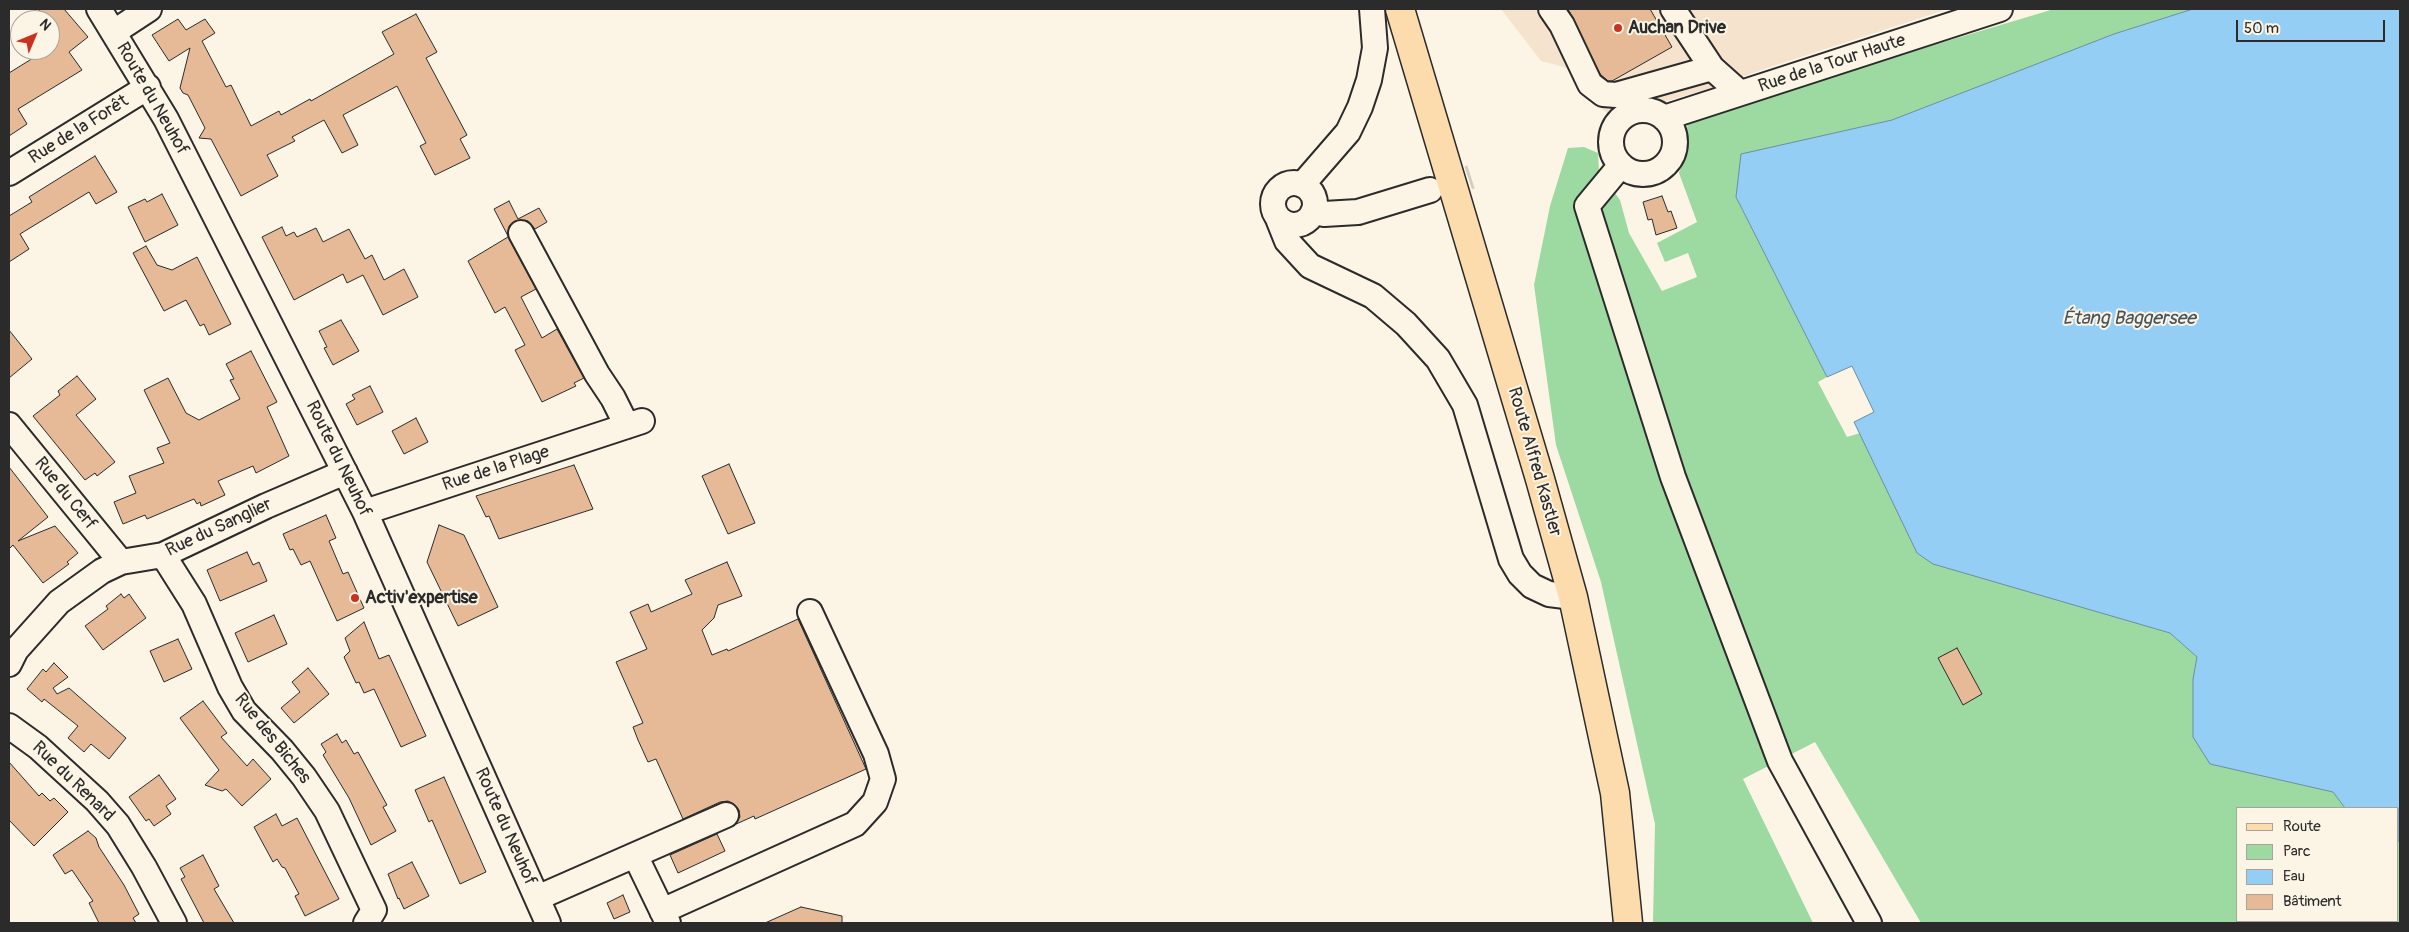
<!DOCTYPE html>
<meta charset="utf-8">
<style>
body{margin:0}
#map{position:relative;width:2409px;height:932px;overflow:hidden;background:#fcf5e5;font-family:Pangolin,sans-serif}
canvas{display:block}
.frame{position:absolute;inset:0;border:10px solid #2b2b2b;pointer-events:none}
.legend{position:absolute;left:2236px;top:807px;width:162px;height:115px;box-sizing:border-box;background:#fcf5e5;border:1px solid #a8a49b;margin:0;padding:6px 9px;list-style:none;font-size:15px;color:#2b2b2b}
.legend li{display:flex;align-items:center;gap:10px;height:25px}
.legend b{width:25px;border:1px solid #a8a49b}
.north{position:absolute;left:10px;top:10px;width:50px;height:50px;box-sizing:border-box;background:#fcf5e5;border:1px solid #a8a49b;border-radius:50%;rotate:45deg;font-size:14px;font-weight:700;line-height:20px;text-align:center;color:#2b2b2b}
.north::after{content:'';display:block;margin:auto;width:18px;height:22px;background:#c8321e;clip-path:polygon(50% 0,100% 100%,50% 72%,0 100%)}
.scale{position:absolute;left:2236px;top:20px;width:149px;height:22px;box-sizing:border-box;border:2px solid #2b2b2b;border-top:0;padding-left:6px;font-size:15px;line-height:18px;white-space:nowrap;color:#2b2b2b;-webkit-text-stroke:4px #fcf5e5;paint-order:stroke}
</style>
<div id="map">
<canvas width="2409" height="932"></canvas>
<div class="frame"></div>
<ul class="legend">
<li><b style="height:6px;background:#fcdcac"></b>Route</li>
<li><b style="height:14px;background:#9cdaa1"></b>Parc</li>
<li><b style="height:14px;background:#94cef4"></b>Eau</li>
<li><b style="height:14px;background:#e6ba96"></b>Bâtiment</li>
</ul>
<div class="north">N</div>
<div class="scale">50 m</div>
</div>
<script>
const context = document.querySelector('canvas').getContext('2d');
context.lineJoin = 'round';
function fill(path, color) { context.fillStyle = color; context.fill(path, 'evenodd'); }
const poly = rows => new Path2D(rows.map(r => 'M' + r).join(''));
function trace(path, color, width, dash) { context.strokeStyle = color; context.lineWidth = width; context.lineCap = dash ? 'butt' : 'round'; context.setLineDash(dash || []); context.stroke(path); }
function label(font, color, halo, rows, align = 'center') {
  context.font = font + ' Pangolin,sans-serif'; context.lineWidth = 4; context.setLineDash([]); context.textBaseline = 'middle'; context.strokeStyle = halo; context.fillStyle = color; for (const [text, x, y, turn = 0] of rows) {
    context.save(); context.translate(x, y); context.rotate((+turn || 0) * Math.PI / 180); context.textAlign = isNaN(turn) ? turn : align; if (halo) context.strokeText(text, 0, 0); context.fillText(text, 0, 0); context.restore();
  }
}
const built = poly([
 [1501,9,1948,9,1761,70,1719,86,1612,117,1582,93,1571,69,1541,61]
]);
const green = poly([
 [2054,9,2193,9,2114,34,1892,120,1742,154,1736,197,1827,377,1818,382,1847,437,1860,433,1917,553,1934,564,2170,633,2197,657,2193,679,2210,764,2333,792,2345,808,2238,808,2238,921,2398,921,2398,841,2400,842,2400,923,1921,923,1815,742,1743,779,1813,923,1653,923,1655,824,1601,582,1556,445,1534,285,1550,206,1568,148,1584,147,1598,153,1599,171,1620,200,1629,233,1662,291,1697,277,1688,253,1665,262,1657,243,1697,222,1679,173,1688,143,1687,123,1727,107]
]);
const water = poly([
 [2193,9,2400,9,2400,842,2398,841,2398,808,2345,808,2333,792,2210,764,2193,737,2193,679,2197,657,2170,633,1933,564,1917,553,1854,422,1874,412,1852,366,1827,377,1736,197,1741,154,1892,120,2114,34,2193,9]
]);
const building = poly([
 [38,9,64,9,88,37,69,52,82,70,18,109,27,124,9,136,9,73,46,50,50,50,50,47,56,43,50,36,50,20,47,20,38,9],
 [1568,9,1650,9,1672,47,1612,81,1608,81,1600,74,1568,9],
 [416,14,437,52,426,58,467,135,460,139,470,158,435,175,420,146,426,143,397,86,343,115,358,145,342,153,324,120,292,137,295,141,267,155,278,176,241,196,211,139,199,138,205,128,188,95,183,93,180,88,190,48,169,61,152,35,178,19,186,30,205,19,215,33,202,41,226,87,231,85,251,126,279,111,281,115,310,99,311,101,394,54,382,32,416,14],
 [95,156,117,192,96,204,89,192,20,234,29,249,9,262,9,216,32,202,29,197,95,156],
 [162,194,178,225,145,242,128,207,145,199,147,202,162,194],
 [1662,196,1668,212,1671,211,1677,228,1656,235,1652,219,1648,220,1643,202,1662,196],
 [509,201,518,219,539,208,547,222,535,229,528,221,515,221,509,226,508,236,494,209,509,201],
 [282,227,286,236,294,232,297,237,316,228,323,242,349,229,365,259,372,255,384,280,404,269,418,297,383,315,363,275,347,283,343,274,294,300,262,237,282,227],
 [508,237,536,289,521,297,542,338,557,329,584,378,574,383,576,386,542,402,515,350,525,345,514,324,505,307,495,313,468,261,508,237],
 [146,246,157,265,172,270,197,257,231,324,209,335,204,324,200,326,186,300,164,311,133,253,146,246],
 [341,320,359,351,333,365,324,348,327,347,319,331,341,320],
 [9,330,32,359,9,378,9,330],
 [251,351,277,402,267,407,289,456,256,473,253,466,218,481,225,495,201,506,200,502,197,504,194,499,147,519,145,515,123,524,114,502,136,493,129,476,164,463,157,448,170,443,144,390,168,378,186,413,199,420,240,399,230,380,234,379,226,364,251,351],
 [77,376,96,399,76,415,115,462,97,476,95,473,85,480,33,416,60,395,58,391,77,376],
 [370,386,383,412,357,425,346,404,355,399,352,395,370,386],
 [416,418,428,442,404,454,392,431,416,418],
 [729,464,755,523,728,534,702,476,729,464],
 [574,465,593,509,499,539,489,516,486,517,476,496,574,465],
 [9,467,48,517,18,541,55,526,78,553,67,562,69,564,43,583,13,545,9,549,9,467],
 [326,515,336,538,329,541,343,574,348,572,364,608,337,621,310,561,301,565,293,549,290,550,283,534,326,515],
 [439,525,464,535,498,607,458,626,427,562,439,525],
 [247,552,253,565,259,562,267,581,220,601,207,570,247,552],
 [727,562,742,596,718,605,714,618,702,630,712,655,727,649,728,651,798,619,866,769,755,819,754,816,734,825,740,817,739,810,734,804,728,801,720,802,683,819,656,759,648,762,638,740,633,727,643,723,616,662,647,649,630,612,648,604,651,612,692,594,685,580,727,562],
 [121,594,124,598,129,594,146,618,103,650,85,626,108,609,106,606,121,594],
 [274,615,287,644,248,662,235,633,274,615],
 [364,622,379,659,389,655,426,736,401,747,374,689,364,693,359,682,356,683,344,657,350,651,345,638,364,622],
 [178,639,192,669,164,682,150,651,178,639],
 [1957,648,1982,694,1963,705,1938,658,1957,648],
 [54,663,68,677,53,688,57,694,69,688,126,738,109,759,91,744,84,752,68,738,78,726,44,699,42,702,27,689,43,669,46,672,54,663],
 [308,668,329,694,294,723,281,708,300,692,292,682,308,668],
 [203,701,227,733,221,737,247,766,253,759,271,779,242,806,226,789,222,791,205,785,219,770,180,718,203,701],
 [337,734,342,743,346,740,354,754,358,752,387,805,383,807,396,831,371,845,349,798,323,755,326,752,321,744,337,734],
 [9,762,39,796,42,793,50,801,54,798,68,812,34,846,9,820,9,762],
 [159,775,176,799,166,806,171,814,154,826,149,819,146,821,129,797,159,775],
 [444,777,486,872,460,884,432,820,429,822,415,790,444,777],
 [276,814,282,826,297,818,339,899,305,916,295,896,299,894,285,868,282,867,277,859,273,862,254,827,276,814],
 [88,831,96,838,99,847,124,885,139,914,133,918,136,923,99,923,89,903,93,901,72,870,65,874,53,855,88,831],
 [717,834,725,851,678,873,670,855,717,834],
 [203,855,219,886,214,889,234,923,204,923,181,879,185,877,180,868,203,855],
 [412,862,429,896,404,909,399,898,398,899,388,874,412,862],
 [623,895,630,912,614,919,607,903,623,895],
 [801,907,842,916,842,923,765,923,801,907]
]);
const minorTunnel = poly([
 [1434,189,1471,177]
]);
const minor = poly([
 [99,9,166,119,365,512,548,923],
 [1551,9,1562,25,1590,84,1603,94,1616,95,1712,68],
 [1673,9,1712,68,1740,93],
 [114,32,149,9],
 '1611 142a32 32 0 1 1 64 0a32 32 0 1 1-64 0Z',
 [1664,118,2000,9],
 [1621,165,1587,206,1673,477,1780,761,1869,923],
 [9,173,148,87],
 '1273 204a21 21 0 1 1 42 0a21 21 0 1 1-42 0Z',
 [1302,185,1348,132,1360,107,1369,80,1375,48,1372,9],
 [1313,212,1324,214,1358,212,1430,190],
 [1277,216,1287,241,1310,266,1373,296,1406,324,1438,359,1465,405,1511,559,1520,574,1532,586,1549,594,1573,597],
 [521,233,597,374,613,398,627,426],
 [9,425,121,562],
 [365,512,642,421],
 [163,555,194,604,230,687,244,711,282,750,304,777,327,811,374,910,366,923],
 [9,664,16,650,59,602,102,571,121,562,163,555,266,506,345,472],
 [9,726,38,747,97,801,118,825,144,867,174,923],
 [635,855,668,923],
 [537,898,726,815],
 [662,911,855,824,875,802,883,779,876,754,810,612]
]);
const major = poly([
 [1400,9,1540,479,1573,597,1615,793,1628,923]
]);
const markers = [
 [1618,28,5,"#c8321e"],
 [355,598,5,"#c8321e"]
];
const poiNames = [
 ["Auchan Drive",1628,28],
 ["Activ'expertise",365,598]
];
const streetNames = [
 ["Rue de la Tour Haute",1832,64,-18],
 ["Route du Neuhof",152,99,60],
 ["Rue de la Forêt",79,130,-32],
 ["Route du Neuhof",338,459,64],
 ["Route Alfred Kastler",1534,462,74],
 ["Rue de la Plage",496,469,-18],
 ["Rue du Cerf",65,494,51],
 ["Rue du Sanglier",219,528,-25],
 ["Rue des Biches",272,739,51],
 ["Rue du Renard",73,782,44],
 ["Route du Neuhof",505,827,66]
];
const waterNames = [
 ["Étang Baggersee",2129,319]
];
fill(built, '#f5e3cd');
fill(green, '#9cdaa1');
fill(water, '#94cef4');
trace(water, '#6a8da4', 1);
fill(building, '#e6ba96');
trace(building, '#2b2b2b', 1);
trace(minorTunnel, '#d2cdc0', 24, [24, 12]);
trace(minor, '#2b2b2b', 28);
trace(major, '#2b2b2b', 31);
trace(minor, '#fcf5e5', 24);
trace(major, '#fcdcac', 28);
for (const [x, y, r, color] of markers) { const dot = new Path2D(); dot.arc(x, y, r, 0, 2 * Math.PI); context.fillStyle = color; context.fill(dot); trace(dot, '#fcf5e5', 2); }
label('bold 18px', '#2b2b2b', '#fcf5e5', poiNames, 'left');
label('18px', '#2b2b2b', '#fcf5e5', streetNames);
label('italic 19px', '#45545d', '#fcf5e5', waterNames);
</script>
